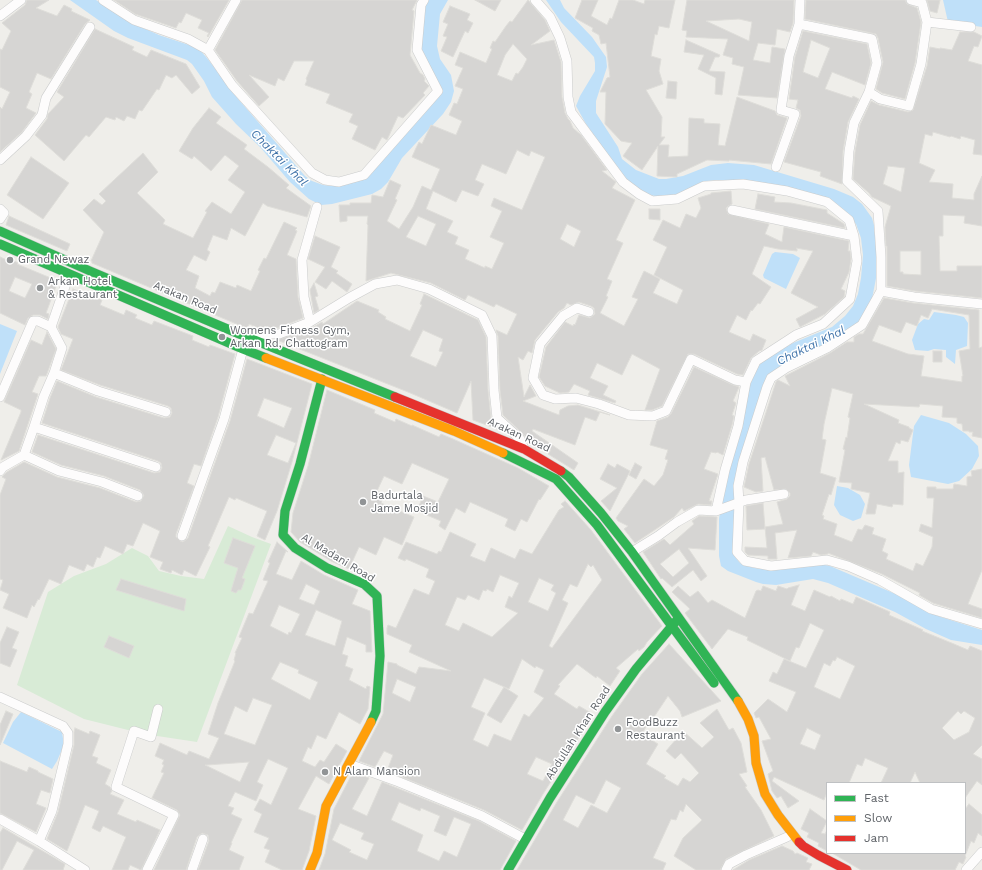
<!DOCTYPE html>
<style>
body{margin:0}
#map{position:relative;width:982px;height:870px;overflow:hidden;background:#efeeea;font-family:"Work Sans",sans-serif}
canvas{display:block}
.legend{position:absolute;left:826px;top:782px;width:140px;height:72px;box-sizing:border-box;background:#fff;border:1px solid #bfc1c3;margin:0;padding:5px 7px;list-style:none;font-size:12px;color:#5f6368}
.legend li{display:flex;align-items:center;gap:8px;height:20px}
.legend b{width:20px;border:1px solid #bfc1c3}
</style>
<div id="map">
<canvas width="982" height="870"></canvas>
<ul class="legend">
<li><b style="height:5px;background:#30b455"></b>Fast</li>
<li><b style="height:5px;background:#ff9f0a"></b>Slow</li>
<li><b style="height:5px;background:#e5322d"></b>Jam</li>
</ul>
</div>
<script>
const context = document.querySelector('canvas').getContext('2d');
context.lineJoin = 'round';
function fill(path, color) { context.fillStyle = color; context.fill(path, 'evenodd'); }
const poly = rows => new Path2D(rows.map(r => 'M' + r).join(''));
function trace(path, color, width, dash) { context.strokeStyle = color; context.lineWidth = width; context.lineCap = dash ? 'butt' : 'round'; context.setLineDash(dash || []); context.stroke(path); }
function label(font, color, halo, rows, align = 'center') {
  context.font = font + ' "Work Sans",sans-serif'; context.lineWidth = 3; context.setLineDash([]); context.textBaseline = 'middle'; context.strokeStyle = halo; context.fillStyle = color; for (const [text, x, y, turn = 0] of rows) {
    context.save(); context.translate(x, y); context.rotate((+turn || 0) * Math.PI / 180); context.textAlign = isNaN(turn) ? turn : align; if (halo) context.strokeText(text, 0, 0); context.fillText(text, 0, 0); context.restore();
  }
}
const green = poly([
 [228,526,252,537,271,544,197,742,144,734,84,719,17,685,48,592,74,576,106,564,132,548,148,556,159,571,181,576,204,579]
]);
const water = poly([
 [70,0,96,0,132,23,159,35,198,48,207,58,239,100,305,176,312,181,323,185,332,186,347,183,363,178,374,170,438,94,421,49,425,5,428,0,448,0,440,14,437,46,440,59,451,75,454,91,451,102,443,114,402,158,388,182,381,189,372,194,332,204,321,205,309,199,290,182,260,147,236,124,212,97,204,81,192,64,187,60,128,38,114,31],
 [546,0,560,0,564,8,592,37,606,57,607,67,596,101,596,113,618,147,622,159,636,170,659,179,666,179,683,176,711,165,728,163,754,165,834,189,853,197,862,204,872,218,874,225,878,268,872,299,865,314,855,327,774,374,740,468,735,557,740,563,754,568,772,570,820,564,830,566,898,595,941,617,982,630,982,645,951,640,926,629,895,612,828,583,813,579,776,585,763,584,756,582,728,571,721,566,719,556,719,519,722,496,751,380,758,364,769,356,793,343,832,327,845,316,853,306,858,294,861,278,863,255,861,238,856,224,838,207,773,185,734,180,715,180,707,181,678,194,663,198,647,194,632,185,623,177,586,124,576,106,580,96,595,71,595,63,594,57,561,22],
 [943,0,982,0,982,27,948,22],
 [775,252,793,254,800,258,786,289,764,278,763,275,772,254],
 [934,312,956,315,964,317,968,323,967,346,956,350,955,364,946,357,946,350,934,349,928,351,915,350,912,340,918,324,924,319,929,320],
 [0,324,17,331,0,374],
 [921,415,949,423,966,434,978,446,979,456,972,469,959,481,948,484,911,477,909,465,914,426],
 [837,486,848,488,860,495,865,504,861,518,853,521,840,515,834,505],
 [21,712,62,732,64,745,57,761,52,769,3,743,13,722]
]);
const building = poly([
 [27,0,49,0,36,8,57,16,64,5,72,9,71,11,90,20,85,24,51,79,37,73,29,92,32,94,26,108,36,113,22,132,0,152,0,107,2,109,10,92,0,87,0,49,2,50,11,31,2,23,25,5,27,0],
 [114,0,229,0,208,37,207,36,209,33,198,28,202,20,186,13,181,23,179,22,176,28,135,14,114,0],
 [242,0,417,0,412,10,414,11,410,55,420,73,423,75,425,79,424,81,429,86,423,93,425,95,403,118,398,116,387,140,382,137,375,150,352,139,358,126,349,122,353,114,326,103,330,94,305,85,307,80,306,79,314,61,294,61,284,81,278,78,275,86,249,75,269,97,259,106,237,81,215,50,242,0],
 [475,0,501,0,495,11,475,0],
 [528,0,545,20,550,31,531,45,554,40,561,62,562,97,565,113,568,119,570,121,573,128,581,135,607,170,602,171,616,182,612,188,635,200,616,240,623,243,607,279,612,281,606,296,608,297,600,313,624,326,638,299,632,297,644,271,660,279,653,293,677,304,683,290,654,275,667,247,653,240,663,220,680,228,686,214,696,218,701,208,698,198,711,194,711,193,731,191,732,204,728,206,726,208,728,214,769,224,765,234,782,242,784,227,849,241,848,251,850,251,851,259,849,272,841,289,845,291,844,297,825,314,800,327,796,319,818,307,791,293,813,251,796,248,797,249,797,251,778,249,764,246,752,274,771,287,760,304,758,303,752,311,751,310,746,320,737,315,729,332,750,341,753,334,766,340,762,350,759,351,751,358,743,375,737,374,694,354,688,354,662,406,652,410,645,410,660,369,632,354,622,375,597,363,590,378,608,386,603,395,616,401,615,403,588,395,590,391,574,384,569,392,560,393,545,386,539,377,546,347,565,322,573,326,574,324,575,325,579,315,590,318,595,314,594,308,591,306,579,302,571,305,567,303,564,308,558,312,535,340,532,353,528,351,523,360,518,357,524,397,530,385,536,396,523,401,559,415,560,410,568,406,578,405,610,415,600,412,596,421,585,417,575,445,533,429,532,431,578,463,574,470,548,454,551,450,527,439,524,435,503,415,500,390,498,336,496,330,507,335,517,314,496,304,494,307,468,295,465,300,431,283,391,273,366,281,368,225,367,224,368,216,347,216,347,221,340,222,339,205,350,205,350,203,371,203,372,195,383,197,390,180,401,185,395,199,397,200,387,221,399,229,413,207,422,186,431,190,440,169,412,157,416,148,419,142,422,144,431,125,456,135,462,121,449,115,454,103,457,104,463,89,455,86,463,68,455,65,460,52,486,63,492,49,490,48,493,41,495,42,506,26,510,21,512,22,528,0],
 [513,44,527,59,523,67,518,74,516,73,512,81,497,75,505,55,513,44],
 [517,150,529,156,531,151,545,157,522,210,494,198,491,206,502,211,490,237,504,243,492,269,485,266,485,268,465,259,469,250,455,244,458,237,447,232,453,221,426,209,433,191,456,202,462,190,478,196,484,184,475,180,482,164,506,174,517,150],
 [418,216,436,224,426,246,406,237,418,216],
 [567,224,581,231,574,247,560,239,567,224],
 [582,0,598,0,591,16,607,25,610,18,612,19,619,0,633,0,644,4,645,0,675,0,669,28,659,26,657,35,655,34,651,56,661,59,659,71,663,84,646,90,662,117,661,137,665,137,659,145,669,145,668,157,688,156,689,118,704,119,704,123,720,124,718,145,725,146,737,97,775,111,777,115,787,118,771,164,729,160,729,161,707,160,677,174,677,177,657,176,658,146,642,170,623,156,632,143,621,141,605,124,606,92,600,92,607,78,610,77,606,43,601,44,599,35,592,31,593,28,575,18,582,0],
 [687,0,794,0,793,23,790,32,777,29,775,45,758,43,753,60,770,63,772,47,785,49,777,98,738,95,744,67,732,64,733,58,723,55,728,39,686,37,687,31,682,30,687,0],
 [739,19,752,22,749,41,706,21,739,19],
 [806,0,905,0,907,4,917,8,921,22,915,63,905,99,882,93,876,89,883,62,878,38,876,34,805,19,806,0],
 [927,0,940,0,937,13,930,11,927,0],
 [450,6,470,14,467,20,473,23,468,33,465,31,453,57,441,51,447,37,443,36,448,24,443,22,450,6],
 [95,29,134,47,132,50,147,57,151,50,186,64,200,87,192,94,176,75,172,78,166,75,159,90,157,89,142,111,139,110,135,119,127,116,124,121,116,117,115,120,106,117,89,137,86,135,64,161,35,135,47,119,48,114,64,97,57,92,95,29],
 [803,31,867,44,871,63,865,85,832,72,825,89,852,98,853,96,859,99,848,122,843,151,842,184,820,176,821,172,784,162,801,116,800,110,796,108,798,100,789,99,795,57,803,31],
 [811,40,830,48,818,78,803,72,811,40],
 [960,32,974,32,982,36,978,47,974,46,968,61,982,65,982,155,973,154,975,140,961,136,960,139,951,136,950,137,933,132,932,136,925,134,919,163,935,170,929,182,953,184,952,198,974,200,974,194,982,176,982,226,964,223,965,216,943,215,943,236,939,236,940,271,957,271,957,266,982,266,982,298,915,291,887,286,887,246,886,246,885,227,891,206,872,197,869,193,853,179,855,152,860,125,871,101,879,105,908,112,913,110,927,66,930,47,940,49,940,48,952,50,960,32],
 [888,166,905,168,901,192,883,184,888,166],
 [900,251,921,251,921,275,903,274,903,272,900,272,900,251],
 [686,40,720,55,719,57,715,57,709,71,725,72,722,95,715,94,716,78,698,69,704,55,684,52,686,40],
 [668,81,677,82,676,99,666,98,668,81],
 [209,108,221,117,216,123,247,145,244,149,268,167,289,185,286,188,311,206,307,217,267,206,263,203,245,236,231,228,227,240,213,235,207,250,210,252,206,261,194,255,186,270,199,276,195,288,210,296,212,292,215,293,220,282,236,288,237,285,251,291,260,271,258,270,264,258,266,259,284,222,297,228,295,230,297,231,287,255,296,259,298,297,303,318,278,328,259,328,249,324,248,328,246,328,92,263,92,261,91,261,104,232,83,210,94,199,102,205,106,201,99,194,143,153,158,172,137,193,165,220,163,224,193,238,207,212,205,211,212,202,231,214,245,192,228,180,239,166,225,155,211,171,194,156,192,159,179,151,193,128,209,108],
 [31,157,69,183,43,219,7,195,31,157],
 [758,194,775,197,774,202,791,203,827,210,827,213,841,222,844,224,845,228,755,209,758,194],
 [649,209,660,209,660,220,649,219,649,209],
 [9,216,70,244,67,251,6,225,9,216],
 [315,236,340,247,331,267,338,271,336,273,352,284,347,292,332,281,326,289,315,282,325,267,308,259,315,236],
 [0,257,7,260,9,258,18,263,17,264,58,281,46,313,49,314,48,319,40,315,33,315,28,318,25,325,0,313,0,257],
 [15,277,32,284,25,298,9,291,15,277],
 [314,283,318,296,315,297,319,310,314,313,310,290,314,283],
 [73,289,102,300,100,305,124,315,126,310,137,315,135,318,152,325,154,321,193,336,192,340,209,347,210,345,235,354,218,417,201,466,194,464,187,483,194,486,176,534,176,537,180,541,183,542,188,538,230,421,247,359,312,384,292,462,277,511,265,540,257,536,267,511,236,498,235,500,229,497,208,546,210,547,196,576,184,570,182,575,172,570,171,573,160,569,163,562,150,557,160,531,143,523,133,546,127,544,123,554,105,546,100,558,97,557,93,567,87,564,84,571,69,565,61,584,49,579,39,600,38,599,34,607,32,605,27,618,3,608,9,594,0,590,3,580,0,579,0,495,6,479,2,477,7,472,24,462,57,477,100,488,136,502,141,501,144,495,140,490,104,476,61,465,32,452,38,435,154,473,160,472,162,468,161,463,158,461,42,423,50,398,57,381,96,397,164,418,170,417,172,413,171,408,168,406,100,385,61,370,73,339,61,334,58,327,73,289],
 [264,398,292,408,284,428,257,416,264,398],
 [276,435,296,443,288,463,267,455,276,435],
 [424,294,478,320,486,337,488,390,491,419,493,422,501,429,500,430,473,420,471,381,457,413,408,392,277,340,312,328,322,322,323,324,357,301,379,310,378,312,386,317,385,319,410,331,422,305,420,304,424,294],
 [423,330,443,339,439,351,443,352,436,367,410,356,423,330],
 [884,298,913,303,979,310,979,348,982,347,982,438,972,436,973,432,969,432,969,431,963,431,962,424,957,423,957,418,942,417,943,406,920,404,919,407,864,404,899,420,898,423,909,427,909,428,913,430,908,442,901,440,900,444,896,442,888,461,898,461,898,473,904,472,903,505,893,504,892,507,877,504,875,514,866,514,870,493,851,489,852,483,839,482,845,450,843,449,846,437,847,438,850,418,848,417,853,394,832,388,824,424,822,439,826,440,820,473,836,478,831,495,829,494,822,515,824,516,823,519,837,524,834,535,852,542,858,529,862,530,865,525,874,528,872,534,886,539,882,551,888,554,886,559,913,571,916,563,923,566,932,547,933,537,919,531,921,524,932,528,934,498,927,498,927,487,936,487,936,489,953,489,954,484,967,486,967,477,972,476,971,471,982,469,982,570,968,604,982,609,982,618,933,603,919,595,920,593,882,574,828,553,828,554,821,555,813,552,811,556,788,558,797,530,775,533,777,559,768,559,768,556,748,555,745,552,745,547,767,548,765,527,783,524,777,502,787,499,790,496,790,493,786,489,774,490,765,457,761,458,763,491,756,492,744,487,749,464,776,382,778,380,790,386,785,376,830,353,847,342,854,342,854,337,859,334,863,334,884,298],
 [932,309,969,315,970,349,959,351,963,376,962,376,962,382,921,376,924,356,908,354,872,341,879,325,901,333,906,322,917,326,921,315,928,318,932,309],
 [47,332,56,349,48,371,46,376,39,376,32,392,38,394,19,451,1,460,21,412,21,410,4,402,31,340,42,345,47,332],
 [933,351,942,351,942,362,933,362,933,351],
 [694,367,733,385,739,387,733,401,736,403,732,415,734,416,732,425,723,455,717,452,716,453,711,452,704,469,718,474,709,501,712,501,711,505,698,504,684,511,682,508,674,517,635,543,624,529,628,526,618,521,616,518,644,479,654,486,663,475,668,460,665,459,668,450,650,445,657,421,668,417,671,414,694,367],
 [327,390,375,410,374,413,395,422,396,419,412,426,412,425,439,437,441,434,453,439,518,468,549,486,540,500,539,499,527,522,521,519,515,531,505,526,508,519,470,502,465,513,456,508,445,530,439,526,441,521,417,511,423,496,438,502,449,479,412,463,402,484,384,476,377,491,381,493,379,499,382,500,381,503,414,517,402,545,384,537,376,555,359,547,349,569,331,561,300,542,291,532,293,513,308,466,327,390],
 [635,463,642,467,636,479,629,475,635,463],
 [608,464,615,468,617,464,630,471,610,511,601,501,617,488,600,479,608,464],
 [565,501,591,530,662,626,647,642,644,647,639,651,638,649,616,668,620,671,610,686,597,676,596,678,577,664,558,685,560,686,554,694,577,709,579,706,591,713,579,733,581,734,543,794,522,830,484,810,387,771,393,755,384,751,375,767,359,761,383,714,388,662,397,664,397,665,416,674,419,667,451,671,409,652,412,645,387,634,387,628,388,625,396,628,414,589,429,595,435,581,426,577,429,569,406,559,405,561,398,558,406,542,437,554,439,551,441,552,450,532,476,544,470,556,485,562,491,548,515,559,520,549,532,554,559,510,564,507,561,504,565,501],
 [588,564,591,567,593,565,602,580,552,648,549,646,568,603,562,600,570,584,577,587,588,564],
 [500,575,519,583,512,598,509,596,505,607,518,613,492,637,463,623,459,631,445,625,457,597,465,600,468,595,479,600,483,590,486,591,487,589,493,592,500,575],
 [539,578,554,585,551,590,556,593,548,611,528,602,539,578],
 [522,659,535,668,536,666,544,670,534,692,544,698,529,717,524,714,511,741,494,734,488,747,473,740,485,713,471,707,484,678,509,689,522,659],
 [397,679,416,687,410,702,392,693,397,679],
 [536,757,552,764,543,781,527,774,536,757],
 [763,503,765,529,747,530,746,506,763,503],
 [699,516,717,517,715,550,688,548,707,576,701,581,693,570,672,587,662,578,661,579,643,552,664,539,670,545,694,524,692,521,699,516],
 [679,549,689,563,673,577,660,564,679,549],
 [233,538,255,546,242,578,245,579,241,590,238,590,236,593,231,591,238,568,224,563,233,538],
 [277,542,288,552,286,551,276,574,292,580,301,561,324,575,358,590,352,604,370,611,372,652,366,652,366,645,347,637,342,654,348,656,345,666,353,669,349,680,366,689,367,686,370,687,368,709,360,724,339,712,326,739,317,735,311,749,308,747,302,761,315,767,320,760,324,762,336,744,347,751,329,784,316,776,298,809,316,816,309,851,302,870,282,870,265,862,270,850,264,848,269,838,254,832,262,814,254,810,260,799,271,805,288,768,268,759,257,782,263,785,256,801,235,792,228,806,234,808,231,814,242,819,231,843,232,843,229,850,244,857,239,870,198,870,209,841,208,835,202,833,197,837,186,870,154,870,180,815,177,810,152,798,164,773,161,772,164,765,162,764,164,760,155,756,160,743,187,755,189,751,209,759,219,738,208,734,218,703,235,661,234,660,236,653,235,653,242,638,239,637,249,613,253,614,268,581,263,580,270,563,268,562,277,542],
 [306,584,320,591,314,605,299,599,306,584],
 [279,605,300,614,291,633,289,632,288,635,270,626,279,605],
 [316,610,342,621,335,646,305,635,316,610],
 [280,662,299,670,298,673,318,682,310,700,271,679,280,662],
 [253,698,272,705,255,745,224,734,235,706,247,712,253,698],
 [249,762,240,782,205,765,207,765,249,762],
 [121,579,186,599,184,611,116,590,121,579],
 [799,585,791,605,805,611,814,590,830,597,831,596,840,601,841,599,853,604,856,597,890,612,889,615,923,630,922,631,954,644,968,650,970,646,982,651,982,745,973,754,982,759,982,785,977,781,965,798,965,783,920,783,915,772,910,783,881,783,888,768,865,758,862,766,857,764,849,783,827,783,827,792,824,800,774,777,772,781,799,801,788,808,781,796,777,798,772,791,768,774,773,771,762,741,771,739,759,717,756,718,754,713,768,699,787,712,796,692,769,681,773,672,777,674,784,659,806,668,824,630,810,623,799,648,796,647,790,661,747,640,748,637,728,629,712,649,685,613,690,609,672,592,678,586,690,597,698,591,708,603,712,600,745,618,756,591,758,590,761,591,763,586,776,591,778,586,787,589,788,588,799,585],
 [837,657,855,666,840,699,814,687,824,663,830,666,833,660,835,661,837,657],
 [958,711,961,714,964,711,975,718,969,732,954,740,942,728,958,711],
 [807,728,821,735,815,750,800,744,807,728],
 [7,627,19,632,12,648,17,650,10,667,0,663,0,643,7,627],
 [109,636,134,646,129,658,104,647,109,636],
 [669,644,721,701,682,717,680,711,668,696,654,717,652,716,642,734,658,744,646,764,666,776,664,778,678,786,683,778,690,782,699,773,681,753,675,759,666,751,683,731,702,748,714,737,700,723,717,709,729,730,733,728,741,743,747,772,739,774,747,786,745,787,761,810,774,836,726,859,720,870,696,870,674,856,683,838,702,820,686,804,683,812,680,810,676,820,671,819,653,858,666,863,663,870,517,870,557,802,612,716,642,674,669,644],
 [606,780,621,788,607,813,591,805,578,828,563,820,576,795,594,804,606,780],
 [504,687,518,696,501,723,487,715,504,687],
 [6,711,13,714,0,745,0,725,6,711],
 [75,728,89,734,90,731,100,735,92,756,98,758,96,763,111,770,105,784,110,787,112,791,110,794,124,800,117,814,136,822,137,820,160,830,141,870,130,865,128,870,112,870,126,837,103,826,100,832,92,828,99,811,85,805,67,851,47,839,58,812,74,745,74,732,75,728],
 [0,761,27,772,29,767,38,771,38,772,53,779,50,793,41,790,36,804,46,808,36,832,0,813,0,761],
 [353,772,369,778,352,809,367,816,382,782,479,821,516,841,500,870,319,870,325,854,334,809,353,772],
 [399,802,420,811,421,808,440,816,434,831,446,836,454,817,471,824,457,857,444,851,439,861,417,851,423,835,391,820,399,802],
 [340,823,364,833,361,839,374,844,367,860,349,852,351,850,332,840,340,823],
 [969,804,982,815,982,836,978,833,974,843,971,841,965,856,966,857,963,864,959,862,955,870,861,870,832,853,965,853,965,809,969,804],
 [810,809,827,821,821,833,825,834,827,830,827,851,818,846,819,843,807,837,809,833,801,829,810,809],
 [3,828,65,864,63,870,23,870,34,850,17,841,2,870,0,870,0,833,3,828],
 [782,846,793,851,795,854,797,853,808,858,806,862,812,864,809,870,733,870,749,860,782,846]
]);
const street = poly([
 [103,0,134,20,188,39,208,50,232,85,312,173,325,180,339,182,364,175,438,91,417,50,421,5,424,0],
 [535,0,550,17,560,38,567,61,568,97,571,112,623,182,639,194,652,201,677,199,704,186,743,184,787,191,827,202,849,220,854,236,857,261,850,299,823,324,796,335,756,361,746,382,735,380,691,359,666,411,653,416,629,415,599,404,576,398,555,399,543,395,533,378,540,344,563,316,577,308,589,312],
 [0,16,21,0],
 [927,22,971,27],
 [799,24,872,39,877,63,869,92,854,123,849,151,847,181,878,211,881,257,881,291,862,325,827,348,786,368,771,378,767,387,743,462,738,486,739,503,737,552,745,561,771,566,827,560,848,566,880,580,931,609,982,624],
 [208,50,236,0],
 [869,92,880,99,909,106,921,64,927,22,922,3,911,0],
 [0,160,26,136,42,115,46,98,90,27],
 [776,167,795,114,781,110,789,56,799,24,800,0],
 [0,209,4,213,0,219],
 [732,210,854,236],
 [69,275,51,327,62,348,54,373,98,391,166,412],
 [881,291,914,297,982,304],
 [310,322,304,297,302,260,317,207],
 [245,334,279,334,310,322,349,298,375,284,397,280,429,289,482,315,492,336,494,390,497,418,520,439,524,449],
 [54,373,44,396,34,427,156,467],
 [0,397,33,321,38,321,51,327],
 [34,427,24,455,59,471,102,482,138,496],
 [0,471,3,467,24,455],
 [716,511,725,470,738,426,746,382],
 [182,536,224,419,243,349],
 [632,552,658,536,677,522,698,510,716,511,746,500,784,494],
 [0,697,63,726,68,733,68,744,52,811,39,841],
 [349,764,399,782,482,816,525,839],
 [0,819,39,841,85,870],
 [147,870,174,815,116,787,134,731,151,737,158,709],
 [192,870,203,839],
 [726,870,729,864,746,855,787,837],
 [966,870,982,852]
]);
const fast = poly([
 [0,231,90,271,237,333,395,397],
 [0,244,243,349,266,358],
 [322,379,300,464,285,511,283,535,295,548,327,568,364,584,377,596,380,656,376,711,371,722],
 [503,453,556,479,597,525,714,683],
 [561,471,569,477,601,513,632,552,738,701],
 [508,870,550,798,605,712,636,669,677,620]
]);
const slow = poly([
 [266,358,454,431,503,453],
 [738,701,748,719,754,736,756,763,765,794,778,815,799,842],
 [310,870,317,853,326,806,371,722]
]);
const jam = poly([
 [395,397,524,449,561,471],
 [799,842,803,846,818,855,847,870]
]);
const markers = [
 [10,260,4,"#919496"],
 [40,288,4,"#919496"],
 [222,337,4,"#919496"],
 [363,502,4,"#919496"],
 [618,729,4,"#919496"],
 [325,772,4,"#919496"]
];
const poiNames = [
 ["Grand Newaz",18,260],
 ["Arkan Hotel",48,282],
 ["& Restaurant",48,295],
 ["Womens Fitness Gym,",230,331],
 ["Arkan Rd, Chattogram",230,344],
 ["Badurtala",371,496],
 ["Jame Mosjid",371,509],
 ["FoodBuzz",626,723],
 ["Restaurant",626,736],
 ["N Alam Mansion",333,772]
];
const streetNames = [
 ["Arakan Road",185,298,23],
 ["Arakan Road",519,435,25],
 ["Al Madani Road",338,558,31],
 ["Abdullah Khan Road",578,733,-57]
];
const waterNames = [
 ["Chaktai Khal",279,158,45],
 ["Chaktai Khal",811,346,-26]
];
fill(green, '#d8ebd6');
fill(water, '#bfe0f9');
fill(building, '#d6d5d3');
trace(building, '#deddd9', 1);
trace(street, '#cbcccc', 10);
trace(fast, '#cacacb', 10);
trace(slow, '#cacacb', 10);
trace(jam, '#cacacb', 10);
trace(street, '#fdfcfc', 9);
trace(fast, '#30b455', 9);
trace(slow, '#ff9f0a', 9);
trace(jam, '#e5322d', 9);
for (const [x, y, r, color] of markers) { const dot = new Path2D(); dot.arc(x, y, r, 0, 2 * Math.PI); context.fillStyle = color; context.fill(dot); trace(dot, '#fff', 1.5); }
label('11px', '#5f6368', '#fff', poiNames, 'left');
label('11px', '#5f6368', '#fff', streetNames);
label('italic 12px', '#4174aa', '#fff', waterNames);
</script>
